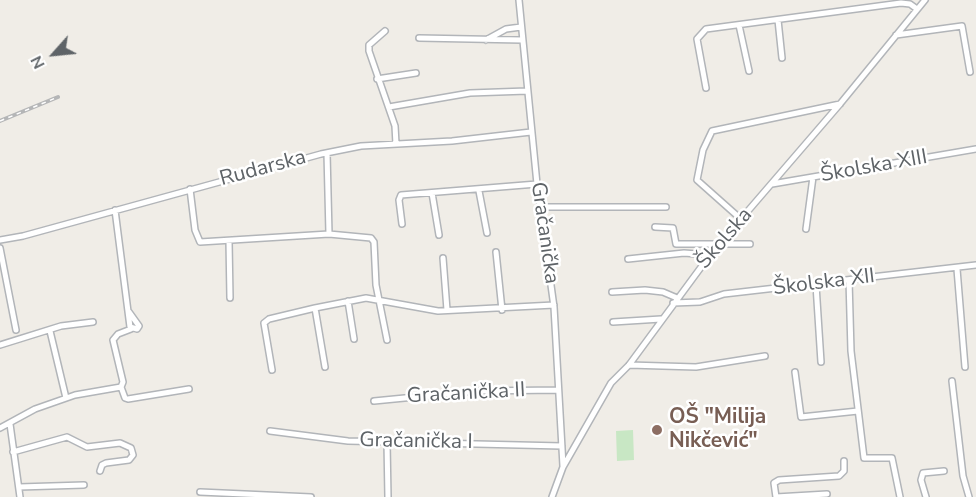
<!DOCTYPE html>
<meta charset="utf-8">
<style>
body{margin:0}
#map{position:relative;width:976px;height:497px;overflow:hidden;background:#f0ede7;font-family:"Nunito Sans",sans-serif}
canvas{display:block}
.north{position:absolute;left:24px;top:24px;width:60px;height:60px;-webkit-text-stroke:4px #fff;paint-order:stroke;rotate:243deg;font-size:16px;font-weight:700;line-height:24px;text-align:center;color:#5e6367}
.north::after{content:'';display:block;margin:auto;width:21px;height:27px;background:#5e6367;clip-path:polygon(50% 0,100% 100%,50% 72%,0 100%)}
</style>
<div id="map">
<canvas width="976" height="497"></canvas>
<div class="north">N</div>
</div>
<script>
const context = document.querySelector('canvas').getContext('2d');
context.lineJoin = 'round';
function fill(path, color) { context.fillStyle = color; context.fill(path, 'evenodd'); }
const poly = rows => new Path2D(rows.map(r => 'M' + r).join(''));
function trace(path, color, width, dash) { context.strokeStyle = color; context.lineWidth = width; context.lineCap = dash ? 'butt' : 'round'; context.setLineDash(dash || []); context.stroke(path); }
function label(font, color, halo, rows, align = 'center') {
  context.font = font + ' "Nunito Sans",sans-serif'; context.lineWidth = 5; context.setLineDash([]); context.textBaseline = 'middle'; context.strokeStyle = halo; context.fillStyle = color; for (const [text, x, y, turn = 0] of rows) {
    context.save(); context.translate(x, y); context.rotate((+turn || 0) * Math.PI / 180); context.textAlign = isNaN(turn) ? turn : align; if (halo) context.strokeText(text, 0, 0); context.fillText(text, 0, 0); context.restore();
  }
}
const green = poly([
 [633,430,634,460,617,461,616,431]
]);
const minor = poly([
 [519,0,537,184,554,307,563,466],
 [778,20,782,58],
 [739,25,749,71],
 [385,31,369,45,369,51,395,126,396,144],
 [896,35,962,26,970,72],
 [419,38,522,40],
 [486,40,506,29,521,27],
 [377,79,416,73],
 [706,88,697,39,706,29,901,3,910,4,917,9],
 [389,107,470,93,527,91],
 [327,153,329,234,371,238,374,242,376,285,387,340],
 [772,184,976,149],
 [190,189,195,230,200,242,329,234],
 [479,191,487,233],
 [432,193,439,235],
 [541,207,666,207],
 [115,210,130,327,137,329,139,326,129,312],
 [742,220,697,180,703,150,712,131,840,104],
 [402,224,399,200,401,195,537,184],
 [655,227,673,228,676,244,750,244],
 [806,229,813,177],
 [0,240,23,236,321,154,361,146,452,141,531,132],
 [229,241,230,298],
 [0,248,16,330],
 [496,252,502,310],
 [443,258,447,310],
 [628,259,684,253,710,255],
 [957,269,965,367],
 [849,280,851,351,864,458,892,458,900,497],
 [816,285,821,362],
 [612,292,645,290,663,292,677,298],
 [348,301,354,339],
 [673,303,700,302,724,294,976,265],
 [315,308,325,367],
 [613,322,661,319],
 [50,331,66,398],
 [0,345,61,326,93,322],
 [629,365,696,367,765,356],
 [272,370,264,323,269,319,315,308,366,298,438,311,554,305],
 [795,372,801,417,858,411],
 [952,381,963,476,969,497],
 [121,387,123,382,113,340,118,334,131,329],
 [374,401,476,391,558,390],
 [10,424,20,497],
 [0,428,35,409,75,395,121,387,125,398,128,399,189,389],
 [270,431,348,441,562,446],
 [387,442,388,497],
 [13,452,67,437,87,447,120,443,131,448,133,455,129,460,106,463,102,465,100,471],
 [19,487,84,485],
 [200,492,311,497],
 [827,494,776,497,774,483,779,480,839,476,844,471,844,461],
 [552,497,563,467,611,383,629,365,710,255,840,104,925,0],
 [926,497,921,480,923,473,944,471]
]);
const rail = poly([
 [0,121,58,97]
]);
const markers = [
 [657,430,6,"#8d6e63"]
];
const streetNames = [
 ["Školska XIII",874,167,-10],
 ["Rudarska",263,169,-15],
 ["Gračanička",544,233,82],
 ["Školska",725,239,-49],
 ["Školska XII",824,283,-7],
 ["Gračanička II",466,394,-3],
 ["Gračanička I",416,442,1]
];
const educationNames = [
 ["OŠ \"Milija",669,418],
 ["Nikčević\"",669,442]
];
fill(green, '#c8e7c4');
trace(minor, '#b2b5b9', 8);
trace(minor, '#fff', 5);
trace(rail, '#b5b6b7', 4);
trace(rail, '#fff', 1.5, [4.5]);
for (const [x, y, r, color] of markers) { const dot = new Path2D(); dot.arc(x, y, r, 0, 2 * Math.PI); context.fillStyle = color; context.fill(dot); trace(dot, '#fff', 2); }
label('21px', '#5e6367', '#fff', streetNames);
label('bold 21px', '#785e54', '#fff', educationNames, 'left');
</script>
